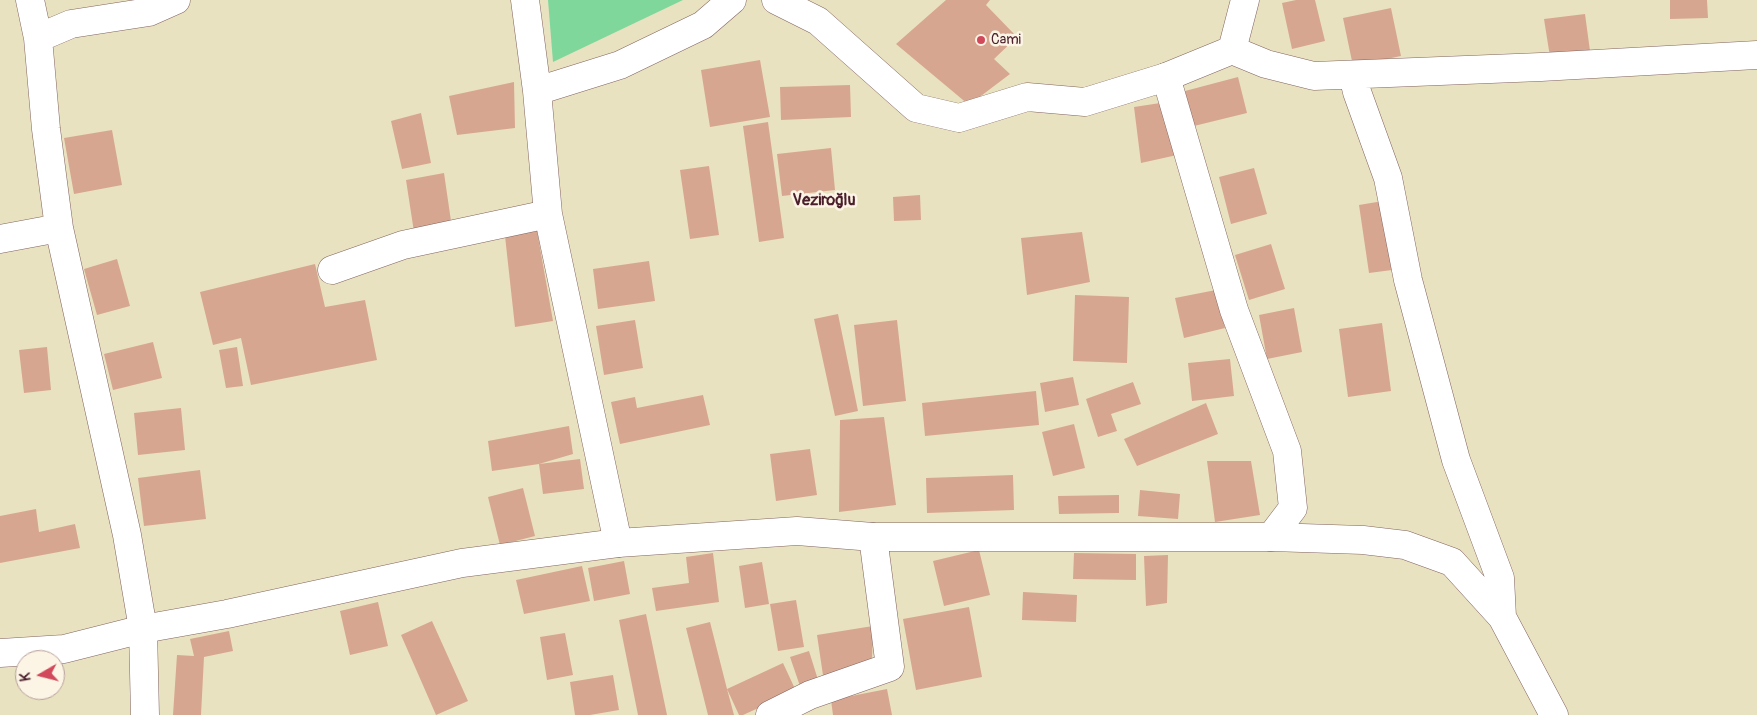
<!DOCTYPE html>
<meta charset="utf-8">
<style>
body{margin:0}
#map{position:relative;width:1757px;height:715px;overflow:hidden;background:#e9e2c0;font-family:Pangolin,sans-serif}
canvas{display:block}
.north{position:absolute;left:15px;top:650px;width:50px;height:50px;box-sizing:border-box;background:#fcf5e5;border:1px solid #b59f9b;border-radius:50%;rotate:262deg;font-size:14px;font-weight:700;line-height:20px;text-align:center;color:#4a1f2b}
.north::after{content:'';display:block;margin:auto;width:18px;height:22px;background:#d1495b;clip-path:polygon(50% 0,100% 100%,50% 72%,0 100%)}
</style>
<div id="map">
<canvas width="1757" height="715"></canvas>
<div class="north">K</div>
</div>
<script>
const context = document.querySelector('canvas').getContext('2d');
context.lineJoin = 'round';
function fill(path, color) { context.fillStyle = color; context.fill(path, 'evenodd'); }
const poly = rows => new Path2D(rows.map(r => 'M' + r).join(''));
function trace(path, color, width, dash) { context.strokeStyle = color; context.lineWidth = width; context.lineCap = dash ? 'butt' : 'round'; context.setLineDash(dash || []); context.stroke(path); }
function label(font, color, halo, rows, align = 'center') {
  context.font = font + ' Pangolin,sans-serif'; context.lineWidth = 5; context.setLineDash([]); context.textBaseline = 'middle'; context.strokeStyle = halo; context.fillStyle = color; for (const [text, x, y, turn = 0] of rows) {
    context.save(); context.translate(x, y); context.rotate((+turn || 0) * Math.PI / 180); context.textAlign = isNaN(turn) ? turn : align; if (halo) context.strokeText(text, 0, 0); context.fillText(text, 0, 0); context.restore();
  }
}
const green = poly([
 [548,0,683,0,553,62]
]);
const building = poly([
 [946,0,990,0,986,5,1017,37,994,59,1010,74,969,105,896,44],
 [1296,0,1315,0,1325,41,1292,49,1282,3],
 [1670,0,1707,0,1708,18,1670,19],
 [1391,8,1401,56,1353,66,1343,18],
 [1585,14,1590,51,1550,57,1544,19],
 [760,60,770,117,710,127,701,70],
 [1238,77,1247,113,1194,126,1185,91],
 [514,82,515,128,457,135,449,96],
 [850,85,851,117,781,120,780,87],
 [1167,102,1177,155,1141,163,1134,107],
 [421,113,431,163,402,169,391,121],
 [768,122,784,238,759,242,743,126],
 [112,130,122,185,74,194,64,138],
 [831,148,835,190,782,196,777,154],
 [709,166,719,235,690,239,680,170],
 [1254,168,1267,214,1231,224,1219,177],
 [444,173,451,221,414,232,406,180],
 [920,195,921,220,894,221,893,197],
 [1383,201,1392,270,1369,273,1359,205],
 [537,231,553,321,515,327,505,236],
 [1082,232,1090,282,1027,295,1021,238],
 [1271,244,1285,289,1249,300,1235,255],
 [117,259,130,306,97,315,84,269],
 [649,261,655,301,598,309,593,269],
 [315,264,325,307,365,300,377,360,251,385,241,338,213,345,200,292],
 [1216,290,1225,328,1184,338,1175,298],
 [1075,295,1129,297,1127,363,1073,361],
 [1294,308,1302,352,1267,359,1259,315],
 [838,314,858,411,835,416,814,319],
 [635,320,643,368,604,375,596,326],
 [897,320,906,401,863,406,854,325],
 [1382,323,1391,391,1348,397,1339,329],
 [153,342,162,378,113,390,104,354],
 [47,347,51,390,24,393,19,350],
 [237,347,243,386,226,388,219,350],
 [1230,359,1234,396,1192,401,1188,363],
 [1073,377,1079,405,1045,412,1040,383],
 [1133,382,1141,404,1111,414,1117,431,1098,437,1086,399],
 [1036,391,1039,425,925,436,922,403],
 [703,395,710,425,620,444,611,402,635,397,637,408],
 [1206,403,1218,434,1137,466,1124,439],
 [181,408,185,450,138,455,134,413],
 [884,417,896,505,839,512,840,420],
 [1074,424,1085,468,1053,476,1042,432],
 [569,426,573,454,539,464,492,471,488,441],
 [810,449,817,495,776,501,770,454],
 [580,459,584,489,543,494,539,464],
 [1207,461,1251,461,1260,515,1215,522],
 [200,470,206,519,144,526,138,478],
 [1013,475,1014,510,927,513,926,478],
 [523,488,535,536,500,545,488,497],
 [1140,490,1180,494,1178,519,1138,516],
 [1119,495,1119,513,1059,514,1058,496],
 [36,509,39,532,75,524,80,548,0,563,0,516],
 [979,550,990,595,944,606,933,561],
 [713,553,719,602,656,611,652,588,689,583,686,557],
 [1074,553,1136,554,1136,580,1073,579],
 [1168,555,1167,603,1146,606,1144,556],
 [624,561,630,594,594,601,588,568],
 [762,562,769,604,745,608,739,566],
 [582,566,590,601,524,614,516,580],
 [1023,592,1077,595,1076,622,1022,620],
 [796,600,804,647,778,651,770,604],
 [378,602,388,646,350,655,340,611],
 [969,607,982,677,916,690,903,619],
 [646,614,667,715,638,715,619,620],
 [432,621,468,701,436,715,401,635],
 [710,622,727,689,783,663,796,691,743,715,739,715,727,689,734,715,708,715,686,628],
 [873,626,872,660,824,682,817,635],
 [229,631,233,651,204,657,201,715,173,715,177,655,194,656,190,639],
 [565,633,573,675,547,680,540,637],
 [809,651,819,683,801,689,790,657],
 [613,675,619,710,590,715,575,715,570,682],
 [887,689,892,715,833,715,831,700]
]);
const minor = poly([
 [30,0,38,38,46,129,59,228,127,535,143,629,145,715],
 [525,0,537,91,548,214,618,543],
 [776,0,818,21,916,108,959,118,1027,97,1085,102,1166,77,1232,50,1245,0],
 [38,38,71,24,149,12,176,0],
 [1232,50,1266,64,1314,76,1541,67,1757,55],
 [1353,75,1357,92,1388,178,1408,280,1456,460,1500,578,1502,617],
 [537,91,620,65,703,25,732,0],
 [0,239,59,228],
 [332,270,403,245,548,214],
 [1271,537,1363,540,1405,545,1452,562,1502,617,1554,715],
 [770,715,810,695,890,667,873,537]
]);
const tertiary = poly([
 [0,653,64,649,143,629,227,614,462,563,618,543,797,531,873,537,1271,537,1293,508,1287,451,1234,310,1166,77]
]);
const markers = [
 [981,40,5,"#d1495b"]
];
const poiNames = [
 ["Cami",991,40]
];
const quarterNames = [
 ["Veziroğlu",824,201]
];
fill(green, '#7fd79c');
fill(building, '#d7a690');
trace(minor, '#82635f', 29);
trace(tertiary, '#82635f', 29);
trace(minor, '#fff', 28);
trace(tertiary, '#fff', 28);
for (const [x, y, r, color] of markers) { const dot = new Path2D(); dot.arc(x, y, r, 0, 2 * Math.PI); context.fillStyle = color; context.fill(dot); trace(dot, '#fcf5e5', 2); }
label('14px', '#4a1f2b', '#fcf5e5', poiNames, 'left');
label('bold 16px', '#4a1f2b', '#fcf5e5', quarterNames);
</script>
